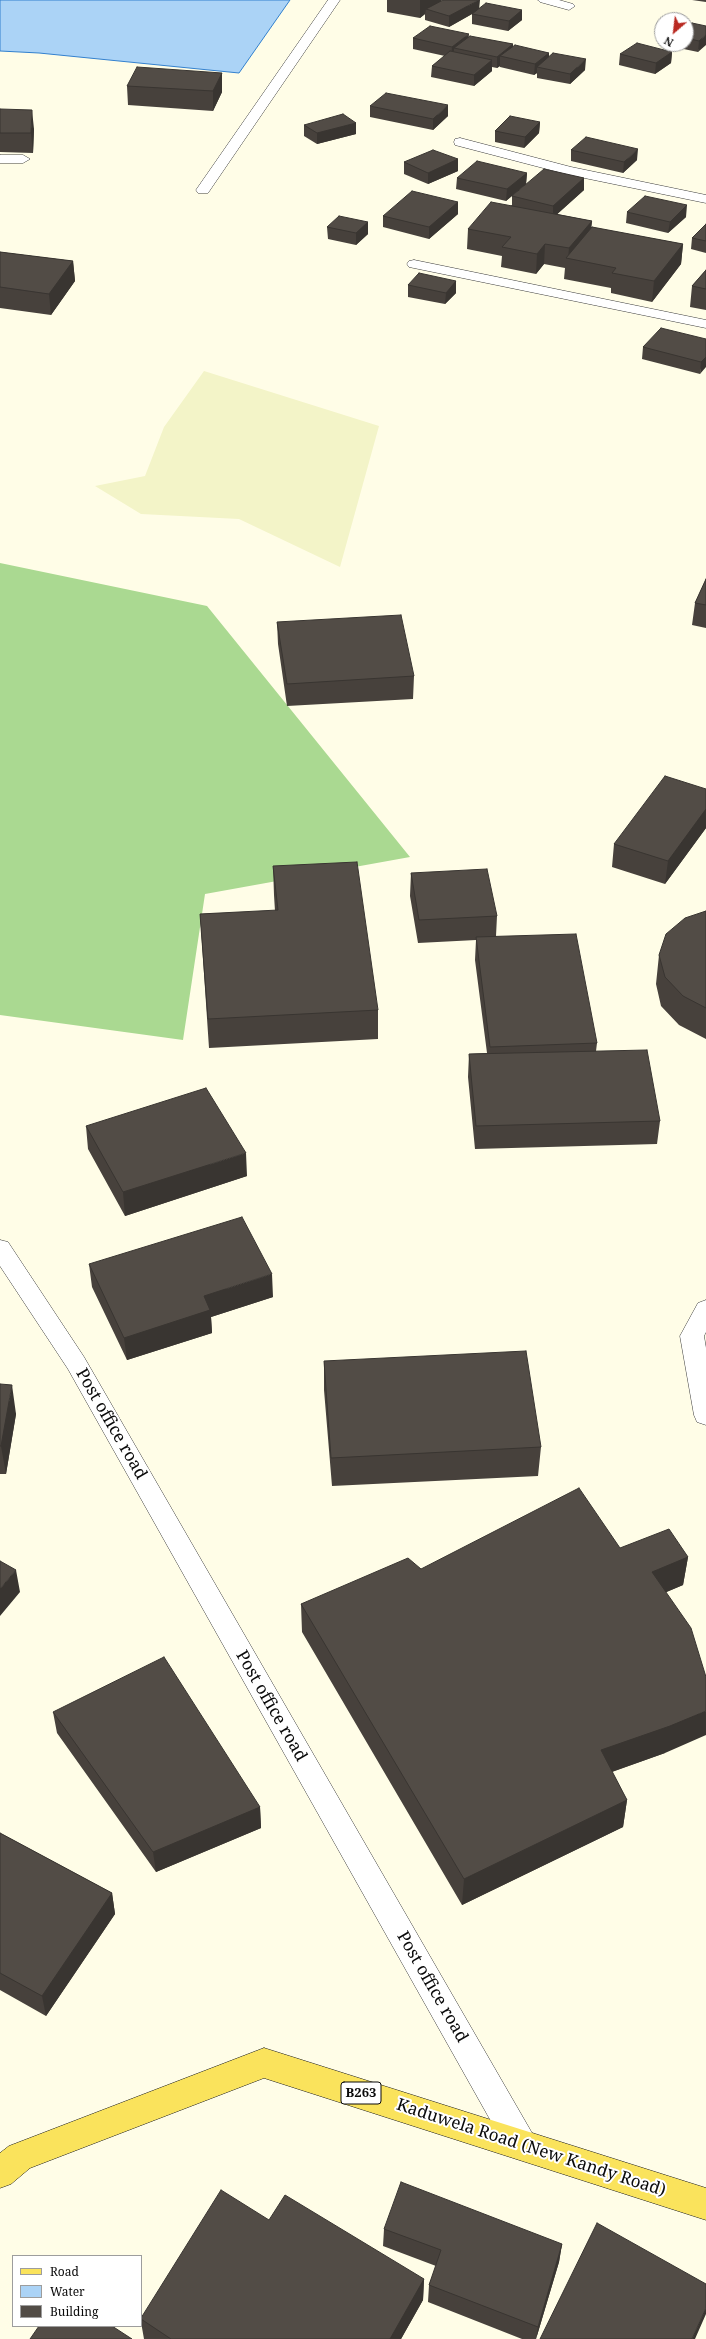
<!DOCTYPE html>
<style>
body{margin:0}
#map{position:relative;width:706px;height:2339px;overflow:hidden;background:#fffde7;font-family:"Noto Serif",serif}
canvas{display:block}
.legend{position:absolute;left:12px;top:2255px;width:130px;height:72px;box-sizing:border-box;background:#fff;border:1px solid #9d9d9d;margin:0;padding:5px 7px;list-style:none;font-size:12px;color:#0a0a0a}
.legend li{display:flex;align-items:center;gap:8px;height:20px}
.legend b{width:20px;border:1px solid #9d9d9d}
.north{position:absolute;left:654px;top:12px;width:40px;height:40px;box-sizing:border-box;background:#fff;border:1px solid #9d9d9d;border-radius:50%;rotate:208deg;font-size:11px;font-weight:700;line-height:16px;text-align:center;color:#0a0a0a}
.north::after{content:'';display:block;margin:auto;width:14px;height:18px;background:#b92a22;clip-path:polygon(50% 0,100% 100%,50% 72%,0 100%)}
</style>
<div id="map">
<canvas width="706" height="2339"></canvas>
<ul class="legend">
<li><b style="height:5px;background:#fae35c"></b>Road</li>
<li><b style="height:11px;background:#abd3f6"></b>Water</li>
<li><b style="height:11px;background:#524c46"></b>Building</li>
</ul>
<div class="north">N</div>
</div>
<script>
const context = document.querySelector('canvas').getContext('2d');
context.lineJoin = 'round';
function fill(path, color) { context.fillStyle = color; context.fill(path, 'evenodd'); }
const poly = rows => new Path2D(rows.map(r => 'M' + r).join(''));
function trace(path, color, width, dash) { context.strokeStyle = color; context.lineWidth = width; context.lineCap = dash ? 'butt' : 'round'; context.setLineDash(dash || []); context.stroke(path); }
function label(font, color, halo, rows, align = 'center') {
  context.font = font + ' "Noto Serif",serif'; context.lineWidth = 4; context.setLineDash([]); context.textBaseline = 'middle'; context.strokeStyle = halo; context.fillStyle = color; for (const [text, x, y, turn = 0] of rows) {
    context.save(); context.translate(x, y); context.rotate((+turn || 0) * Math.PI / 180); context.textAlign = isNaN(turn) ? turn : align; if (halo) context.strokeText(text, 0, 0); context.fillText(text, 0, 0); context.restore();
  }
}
const farmland = poly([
 [204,371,379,426,340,567,239,519,141,514,95,486,145,476,164,427]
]);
const forest = poly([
 [0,563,207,606,410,857,205,894,183,1040,0,1015]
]);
const water = poly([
 [0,0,290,0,239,73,39,53,0,51,0,0]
]);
const minor = poly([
 [328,0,340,0,208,193,198,193,196,190,328,0],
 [538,0,559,0,573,4,575,6,569,10,540,2,538,0],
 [460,138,571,167,706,195,706,203,570,175,455,145,454,142,455,139,460,138],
 [0,155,23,155,30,159,23,163,0,163,0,155],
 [414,260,706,320,706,328,409,267,407,264,409,261,414,260],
 [0,1240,8,1242,84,1357,532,2133,536,2144,532,2155,521,2159,510,2155,68,1369,0,1266,0,1240],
 [706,1300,706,1332,704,1336,706,1348,706,1425,697,1422,694,1415,680,1336,698,1303,706,1300]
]);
const major = poly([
 [264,2048,706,2188,706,2220,264,2078,30,2168,11,2184,0,2188,0,2153,9,2146,264,2048]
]);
const wall = poly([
 [387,0,442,0,440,1,479,8,522,10,522,20,508,31,472,24,472,14,449,27,425,20,425,14,420,18,387,12],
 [692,0,706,0,706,2],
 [706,26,698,52,674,47,674,44,686,44,686,28],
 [469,37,513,44,513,47,549,53,549,57,585,70,570,84,537,78,537,73,534,75,500,67,500,66,497,68,492,67,492,71,474,86,431,77,432,66,445,56,413,49,413,38],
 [672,52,671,63,655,74,619,65,620,54],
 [222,73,222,92,213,111,128,105,127,86],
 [370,106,448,116,433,130,370,117],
 [0,109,34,129,33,153,0,152],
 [540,122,539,133,524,148,495,142,495,131],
 [356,123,356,134,317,144,304,136,304,125],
 [571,150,637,160,623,173,571,161],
 [458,159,458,171,428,184,404,174,404,162],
 [527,173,526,184,506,201,456,189,457,178],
 [584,178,584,190,557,214,592,221,591,227,683,244,681,264,652,302,611,293,611,288,564,279,565,268,544,264,536,274,501,267,502,256,467,249,468,229,512,205,512,196],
 [458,202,458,214,429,239,383,227,383,216],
 [627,212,686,217,668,233,626,223],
 [368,222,368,234,356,245,328,239,327,227],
 [706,224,706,253,691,249,692,238],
 [0,252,73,261,75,281,51,315,0,308],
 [706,270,706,310,690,307,692,286],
 [456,281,456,293,445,304,408,297,408,285],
 [706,339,700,374,642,359,643,347],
 [706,579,706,628,692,625,695,603],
 [277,622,414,676,413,699,287,706,278,644],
 [706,789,706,828,665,884,612,867,614,844],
 [273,866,378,1010,378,1039,209,1048,200,914,275,911,274,895],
 [411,873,497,916,496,936,597,1043,596,1051,660,1121,657,1144,475,1149,468,1077,469,1054,487,1053,475,960,476,940,418,943,410,896],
 [706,911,706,1039,679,1025,661,1006,656,984,659,955],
 [86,1126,247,1176,125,1216,88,1149],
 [89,1264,273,1297,211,1317,212,1333,127,1360,92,1287],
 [324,1361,541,1447,538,1476,332,1486,324,1390],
 [0,1384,16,1414,6,1474,0,1474],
 [620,1548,688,1557,683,1585,666,1592,665,1753,612,1772,627,1800,623,1827,462,1905,302,1632,301,1604,421,1569],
 [53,1712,260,1807,261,1828,156,1872,57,1733],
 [0,1833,112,1893,115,1914,46,2016,0,1990],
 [269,2220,424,2279,423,2300,401,2339,144,2339,141,2322,141,2318],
 [384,2229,562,2244,559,2262,536,2339,522,2339,428,2302,429,2285,436,2266,383,2246]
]);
const shadedWall = poly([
 [420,0,442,0,429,10,426,9,425,14,420,18],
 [479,0,480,0,479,10,449,27,449,16],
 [522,10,522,20,508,31,509,21],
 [469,34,468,44,454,48,454,56,451,57,452,47],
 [706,35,706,45,698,52,699,41],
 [513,44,512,55,500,56,500,66,497,68,497,57],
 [672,52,671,63,655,74,656,63],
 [549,53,549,64,537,67,537,73,534,75,535,64],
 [586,59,585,70,570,84,570,74],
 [492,60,492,71,474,86,474,75],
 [222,73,222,92,213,111,213,91],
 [448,105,448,116,433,130,433,119],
 [32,110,34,129,33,153,31,133],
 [540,122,539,133,524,148,525,137],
 [356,123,356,134,317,144,317,133],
 [638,149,637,160,623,173,624,162],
 [458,159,458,171,428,184,428,173],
 [527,173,526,184,506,201,507,189],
 [584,178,584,190,553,218,553,206],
 [458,202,458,214,429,239,429,227],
 [687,205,686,217,668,233,670,222],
 [592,221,590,241,568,259,569,248],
 [368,222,368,234,356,245,356,233],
 [545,244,544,264,536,274,537,254],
 [683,244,681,264,652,302,654,281],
 [73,261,75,281,51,315,49,294],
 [456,281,456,293,445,304,446,293],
 [706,357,706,367,700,374,701,362],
 [706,809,706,828,665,884,668,861],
 [246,1153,247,1176,125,1216,123,1192],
 [272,1274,273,1297,211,1317,212,1333,127,1360,124,1338,204,1296],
 [12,1385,16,1414,6,1474,1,1446],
 [688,1557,683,1585,648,1600,652,1572],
 [16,1570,20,1592,0,1616,0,1589],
 [706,1711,706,1735,665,1753,597,1777,601,1750],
 [627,1800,623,1827,462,1905,464,1879],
 [260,1807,261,1828,156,1872,153,1852],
 [112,1893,115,1914,46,2016,42,1996],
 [562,2244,559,2262,536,2339,538,2327],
 [424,2279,423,2300,401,2339,390,2339],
 [706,2308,706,2314,695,2339,692,2339]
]);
const building = poly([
 [443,0,479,0,449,16,426,9,443,0],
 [486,3,522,10,509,21,472,14,486,3],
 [692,23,706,26,706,35,699,41,686,38,686,28,692,23],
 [430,26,469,34,452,47,413,38,430,26],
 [470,36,513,44,497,57,454,48,470,36],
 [637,43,672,52,656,63,620,54,637,43],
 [515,45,549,53,535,64,500,56,515,45],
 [450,51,492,60,474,75,432,66,450,51],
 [553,53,586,59,570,74,537,67,553,53],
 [137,67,222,73,213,91,127,86,137,67],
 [386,93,448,105,433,119,370,106,386,93],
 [0,109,32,110,31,133,0,133,0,109],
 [343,114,356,123,317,133,304,125,343,114],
 [510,116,540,122,525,137,495,131,510,116],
 [586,137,638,149,624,162,571,150,586,137],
 [433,150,458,159,428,173,404,162,433,150],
 [477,161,527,173,507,189,457,178,477,161],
 [544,169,584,178,553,206,512,196,544,169],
 [412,191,458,202,429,227,383,216,412,191],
 [645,196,687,205,670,222,627,212,645,196],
 [491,202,592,221,569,248,545,244,537,254,502,247,511,237,468,229,491,202],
 [339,216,368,222,356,233,327,227,339,216],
 [706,224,706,241,692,238,706,224],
 [592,227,683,244,654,281,612,273,616,268,566,258,592,227],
 [0,252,73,261,49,294,0,287,0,252],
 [706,270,706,289,692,286,706,270],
 [419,273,456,281,446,293,408,285,419,273],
 [661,328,706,339,706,357,701,362,643,347,661,328],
 [706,579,706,605,695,603,706,579],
 [401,615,414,676,287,684,277,622,401,615],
 [665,776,706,789,706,809,668,861,614,844,665,776],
 [357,862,378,1010,208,1019,200,914,278,910,273,866,357,862],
 [487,869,497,916,419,920,411,873,487,869],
 [706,911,706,1008,683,996,665,977,659,955,666,934,685,918,706,911],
 [576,934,597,1043,490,1047,476,937,576,934],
 [647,1050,660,1121,476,1126,469,1054,647,1050],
 [206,1088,246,1153,123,1192,86,1126,206,1088],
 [242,1217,272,1274,204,1296,210,1310,124,1338,89,1264,242,1217],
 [526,1351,541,1447,331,1458,324,1361,526,1351],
 [0,1384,12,1385,1,1446,0,1446,0,1384],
 [579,1488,620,1548,669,1529,688,1557,652,1572,691,1628,706,1677,706,1711,670,1726,601,1750,627,1800,464,1879,301,1604,408,1558,421,1569,579,1488],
 [0,1561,16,1570,0,1589,0,1561],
 [164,1657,260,1807,153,1852,53,1712,164,1657],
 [0,1833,112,1893,42,1996,0,1973,0,1833],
 [401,2182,562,2244,538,2327,429,2285,441,2250,384,2229,401,2182],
 [221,2190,269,2220,285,2195,424,2279,390,2339,171,2339,141,2319,141,2318,221,2190],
 [597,2223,706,2284,706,2308,692,2339,540,2339,597,2223],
 [39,2326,112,2326,132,2339,30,2339,39,2326]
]);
const shields = [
 [361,2093,40]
];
const shieldNames = [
 ["B263",361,2093]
];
const nearStreetnames = [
 ["Post office road",111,1424,60],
 ["Post office road",271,1706,60],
 ["Post office road",432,1987,60],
 ["Kaduwela Road (New Kandy Road)",531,2148,18]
];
fill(farmland, '#f3f4c8');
fill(forest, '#aad991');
fill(water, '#abd3f6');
trace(water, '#3280ce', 1);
trace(minor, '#3d3d3d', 1);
trace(major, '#1b1b1b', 1);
fill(minor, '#fff');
fill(major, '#fae35c');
fill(wall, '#47413c');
fill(shadedWall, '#393531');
fill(building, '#524c46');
trace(building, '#393531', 1);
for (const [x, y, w] of shields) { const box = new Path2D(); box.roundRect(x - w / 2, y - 11, w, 22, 3); context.fillStyle = '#fff'; context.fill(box); trace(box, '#0a0a0a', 1); }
label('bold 13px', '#0a0a0a', null, shieldNames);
label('17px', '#0a0a0a', '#fff', nearStreetnames);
</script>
